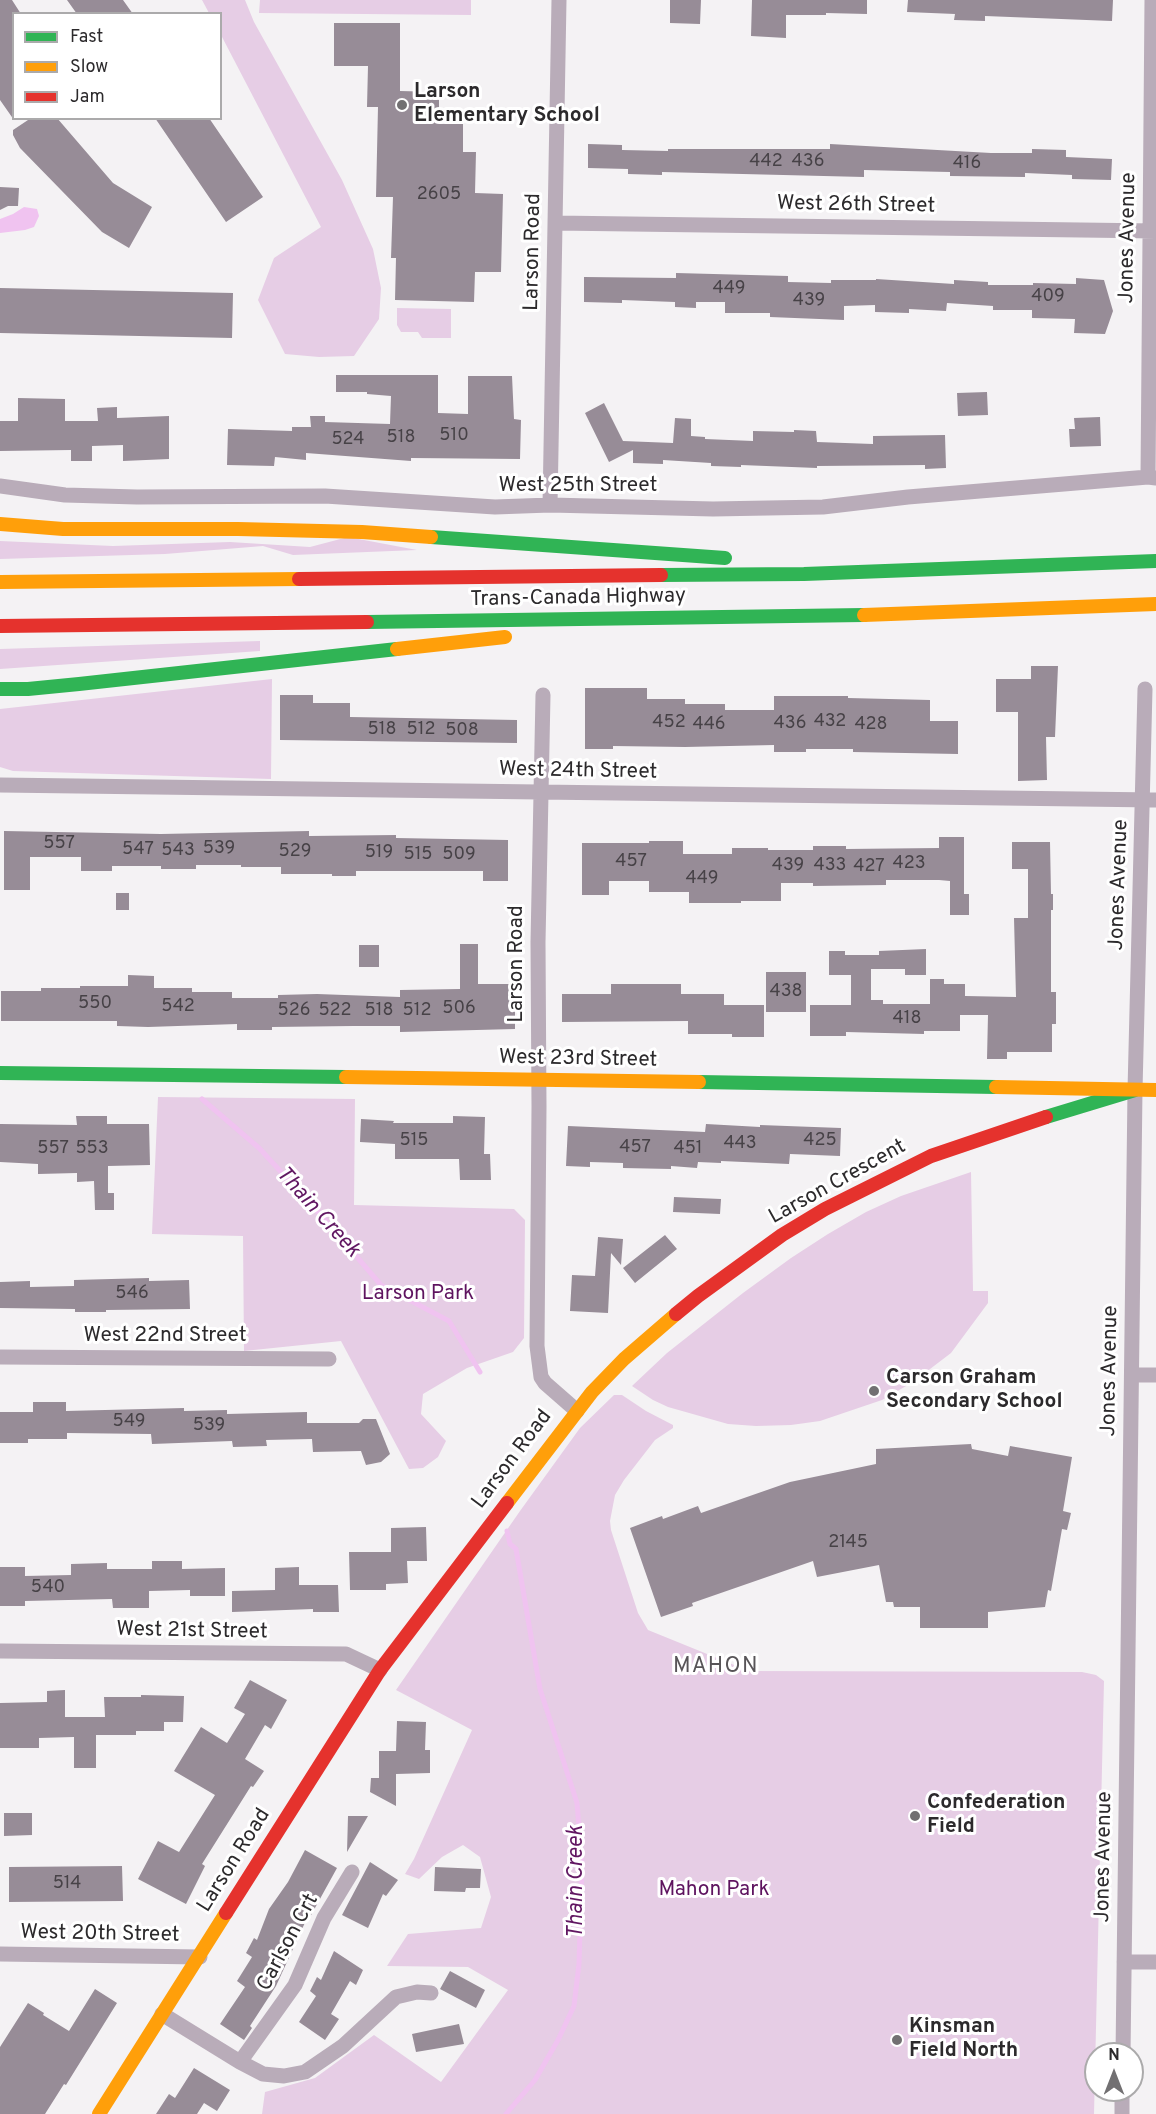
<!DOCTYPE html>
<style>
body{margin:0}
#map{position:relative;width:1156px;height:2114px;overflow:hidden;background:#f4f2f4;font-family:Overpass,sans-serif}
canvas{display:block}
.legend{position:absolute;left:12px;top:12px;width:210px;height:108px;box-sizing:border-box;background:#fff;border:2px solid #abaaab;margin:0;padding:8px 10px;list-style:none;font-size:18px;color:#2c2a2c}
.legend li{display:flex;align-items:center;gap:12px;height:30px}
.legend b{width:30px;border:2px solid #abaaab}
.north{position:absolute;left:1084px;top:2042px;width:60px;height:60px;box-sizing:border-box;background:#fff;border:2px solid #abaaab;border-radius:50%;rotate:0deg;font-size:16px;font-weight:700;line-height:24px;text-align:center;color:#2c2a2c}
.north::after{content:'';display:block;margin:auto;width:21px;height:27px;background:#727072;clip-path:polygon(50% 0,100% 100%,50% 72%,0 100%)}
</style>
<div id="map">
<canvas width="1156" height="2114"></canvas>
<ul class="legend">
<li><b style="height:8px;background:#30b455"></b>Fast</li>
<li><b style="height:8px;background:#ff9f0a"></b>Slow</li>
<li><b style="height:8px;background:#e5322d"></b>Jam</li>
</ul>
<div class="north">N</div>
</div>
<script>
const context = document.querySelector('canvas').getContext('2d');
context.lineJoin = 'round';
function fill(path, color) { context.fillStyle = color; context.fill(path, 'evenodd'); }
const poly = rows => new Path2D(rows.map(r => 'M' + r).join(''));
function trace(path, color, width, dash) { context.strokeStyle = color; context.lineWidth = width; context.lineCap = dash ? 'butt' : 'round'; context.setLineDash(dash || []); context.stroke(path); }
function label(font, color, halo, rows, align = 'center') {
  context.font = font + ' Overpass,sans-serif'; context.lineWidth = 6; context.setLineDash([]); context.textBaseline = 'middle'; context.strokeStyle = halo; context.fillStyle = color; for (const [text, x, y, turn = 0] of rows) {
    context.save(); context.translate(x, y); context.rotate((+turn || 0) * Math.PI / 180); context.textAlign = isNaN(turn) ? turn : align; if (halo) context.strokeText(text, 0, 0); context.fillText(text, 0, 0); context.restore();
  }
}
const green = poly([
 [202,0,245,0,254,22,342,180,373,249,381,288,379,319,354,356,319,357,285,354,258,300,274,258,321,227,221,35,220,14,209,13],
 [260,0,471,0,471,15,259,13],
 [397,308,451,309,451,338,422,338,418,332,401,332,397,325],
 [348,537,417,550,293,555,263,546,165,554,0,559,0,541,113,546,230,542,310,547],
 [260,641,260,651,0,669,0,649],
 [272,679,271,779,13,771,0,767,0,709],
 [158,1097,355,1099,354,1205,514,1209,525,1220,524,1338,513,1352,467,1368,423,1394,421,1414,446,1441,438,1457,423,1468,409,1469,341,1341,244,1351,243,1236,152,1234],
 [971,1172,973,1291,988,1291,988,1303,951,1353,913,1382,882,1400,820,1421,791,1425,756,1426,728,1424,668,1407,653,1400,632,1386,667,1353,743,1293,791,1258,828,1234,866,1212,901,1196],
 [614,1395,622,1395,646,1411,673,1425,673,1428,655,1440,624,1480,615,1495,610,1521,611,1530,638,1613,648,1630,749,1671,1082,1672,1096,1675,1104,1681,1094,2114,262,2114,265,2092,315,2078,374,2035,441,2082,508,1990,468,1967,387,1966,408,1934,481,1928,491,1897,480,1857,463,1845,442,1857,419,1879,405,1874,414,1859,472,1730,396,1690,520,1511,580,1428]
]);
const water = poly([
 [24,207,37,209,39,216,34,227,25,230,0,233,0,219,13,214]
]);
const stream = poly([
 [202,1099,259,1148,320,1214,381,1285,449,1321,480,1372],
 [506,2114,535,2080,558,2040,574,2006,579,1964,582,1864,577,1803,540,1689,516,1549,510,1544,507,1531]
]);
const building = poly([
 [0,0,12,0,21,14,14,14,14,120,0,100],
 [67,0,123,0,133,14,77,14],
 [670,0,701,0,700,24,670,23],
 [752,0,867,0,867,14,826,13,826,15,786,15,786,38,751,36],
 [908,0,1113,0,1112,21,985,16,985,21,954,20,955,14,907,12],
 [334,23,400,23,400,91,439,92,439,124,463,124,463,152,476,152,475,193,503,194,501,272,475,272,474,302,395,300,396,258,391,258,393,197,376,197,378,107,367,107,368,66,334,66],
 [31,118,57,118,113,183,152,207,129,248,102,232,20,148,13,135,13,130],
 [155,118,209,118,263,197,226,222],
 [588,144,622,145,622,150,668,151,668,149,830,149,830,144,991,153,1032,153,1032,149,1066,150,1066,157,1112,159,1111,180,1072,179,1072,175,1025,173,1025,177,950,176,950,172,905,171,864,170,864,177,662,172,662,175,628,174,628,169,588,168],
 [0,187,19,188,18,206,8,206,0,210],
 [676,273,788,276,788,282,831,283,831,280,876,280,876,279,954,284,954,280,988,282,988,285,1033,285,1033,283,1076,284,1076,278,1104,280,1113,311,1105,334,1074,333,1075,319,1032,318,1032,310,993,310,993,306,947,303,946,311,909,309,909,313,875,312,875,305,844,306,844,320,770,317,770,313,725,313,725,302,696,302,696,308,675,307,675,302,622,300,622,303,584,302,584,277,676,278],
 [0,288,233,293,232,338,0,333],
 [336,375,438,375,438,413,468,414,468,376,512,376,514,419,521,420,520,459,411,458,411,461,306,453,306,460,275,457,274,466,227,465,228,429,292,431,292,427,311,427,310,416,325,416,325,422,390,424,391,396,367,394,367,392,336,392],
 [987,392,988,415,958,416,957,393],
 [18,398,65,399,65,421,98,421,97,408,117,407,117,418,169,416,169,459,123,461,123,445,92,446,92,461,71,461,71,450,0,451,0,421,18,421],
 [604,403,623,441,673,443,675,418,691,419,691,436,705,437,705,439,753,441,753,431,794,432,794,430,816,431,817,442,873,444,873,436,945,435,946,468,925,469,925,465,817,466,817,468,741,465,741,467,711,466,711,463,663,460,663,464,633,463,633,450,609,462,585,413],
 [1100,417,1101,446,1070,447,1069,429,1075,429,1074,418],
 [1031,666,1058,666,1055,737,1046,737,1047,780,1018,781,1018,712,996,712,996,679,1031,679],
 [585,688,647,688,647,699,685,699,685,704,725,704,725,710,774,710,774,696,848,696,848,698,930,700,930,721,958,721,958,754,853,752,853,749,806,749,806,752,774,752,774,745,685,747,613,746,613,749,585,749],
 [280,695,313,695,313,703,350,703,350,717,517,720,517,743,280,740],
 [4,831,161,834,309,831,309,836,396,835,396,838,508,840,508,881,483,881,483,871,356,871,356,876,332,876,332,874,281,874,281,867,241,867,241,865,196,865,196,869,161,869,161,866,112,866,112,871,81,871,81,857,30,857,30,890,4,890],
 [939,837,964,837,964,894,969,894,969,915,950,915,950,881,939,880,886,880,886,885,813,886,813,883,781,883,781,901,741,901,741,903,689,903,689,892,649,892,649,881,609,881,609,895,582,895,582,843,649,843,649,841,683,841,683,854,732,854,732,848,768,848,768,850,813,850,813,846,846,846,846,849,939,848],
 [1012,842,1050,842,1051,894,1053,894,1053,910,1051,910,1051,992,1056,992,1056,1024,1052,1024,1052,1052,1007,1052,1007,1059,987,1059,988,1015,960,1015,960,1031,924,1031,924,1034,846,1032,846,1036,810,1036,810,1005,851,1005,851,975,829,975,829,951,845,951,845,955,879,955,879,951,926,949,926,975,905,975,905,969,871,969,871,1000,883,1000,883,1004,930,1004,930,979,944,979,944,984,965,984,965,996,1016,997,1014,918,1028,918,1028,869,1012,869],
 [116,893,129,893,129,910,116,910],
 [460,944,478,944,478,984,515,984,515,1029,400,1032,400,1026,353,1026,272,1027,272,1030,237,1030,237,1024,148,1027,117,1026,117,1021,1,1021,1,991,41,991,41,988,80,988,80,986,128,986,128,975,154,976,154,988,192,988,192,992,232,992,232,998,278,998,278,995,317,994,400,997,400,990,460,989],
 [359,945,379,945,379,967,359,967],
 [766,972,806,972,806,1012,766,1012],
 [611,984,681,984,681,994,724,994,724,1005,764,1005,764,1037,732,1037,732,1034,688,1034,688,1021,562,1022,562,994,611,994],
 [76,1116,107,1116,107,1124,149,1124,150,1165,108,1166,108,1193,114,1193,114,1210,95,1210,94,1181,77,1182,77,1173,38,1174,38,1164,0,1162,0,1124,77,1125],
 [453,1116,485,1117,484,1154,490,1154,491,1180,460,1180,459,1159,395,1159,395,1144,360,1142,361,1119,394,1121,393,1123,453,1123],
 [706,1124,760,1127,760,1125,841,1128,840,1156,790,1154,789,1164,721,1161,721,1163,698,1162,697,1168,671,1166,671,1169,623,1168,623,1163,590,1162,590,1167,566,1166,568,1126,705,1132],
 [674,1197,721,1199,720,1214,673,1212],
 [665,1235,677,1249,635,1283,623,1268],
 [598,1237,623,1239,621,1265,611,1253,608,1313,570,1311,572,1275,595,1276],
 [149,1278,149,1281,189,1280,190,1309,106,1310,106,1312,75,1312,75,1309,0,1308,0,1282,30,1281,30,1287,74,1286,74,1280],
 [33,1402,66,1402,66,1411,184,1408,184,1411,227,1410,227,1414,307,1412,307,1423,359,1423,363,1419,376,1419,390,1454,381,1462,366,1465,361,1451,313,1452,312,1439,266,1440,267,1446,233,1447,232,1441,152,1444,151,1434,67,1433,67,1439,28,1439,28,1443,0,1443,0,1412,33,1412],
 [971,1444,972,1449,1008,1456,1010,1446,1072,1457,1063,1511,1071,1513,1067,1530,1062,1529,1051,1591,1048,1590,1045,1607,988,1612,988,1628,920,1628,920,1607,894,1607,893,1602,886,1602,879,1565,817,1577,813,1561,692,1603,693,1606,661,1617,630,1528,662,1516,663,1519,698,1506,701,1513,790,1482,876,1464,876,1449],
 [426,1527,427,1561,407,1561,408,1583,386,1584,386,1590,350,1590,349,1552,391,1552,391,1528],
 [152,1561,182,1561,182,1569,225,1568,225,1596,190,1596,190,1590,149,1591,149,1608,113,1608,112,1599,25,1601,25,1606,0,1606,0,1567,25,1567,25,1576,71,1575,71,1564,107,1563,107,1569,152,1569],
 [299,1567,299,1585,338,1585,339,1612,313,1612,313,1609,232,1612,232,1591,275,1590,275,1568],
 [250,1680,287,1700,271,1729,265,1725,245,1759,264,1771,253,1787,251,1786,202,1864,205,1866,186,1904,138,1879,158,1841,179,1852,215,1795,174,1771,201,1727,227,1743,245,1714,234,1708],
 [65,1690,65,1717,105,1717,104,1697,141,1697,141,1695,184,1696,183,1722,164,1722,164,1731,136,1731,136,1735,96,1735,96,1768,74,1768,74,1737,39,1738,39,1748,0,1748,0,1703,47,1702,47,1691],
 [397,1721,426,1722,425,1750,430,1750,430,1773,396,1774,396,1806,370,1792,371,1778,379,1778,379,1751,396,1751],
 [4,1813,32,1813,32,1835,4,1836],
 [348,1816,368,1816,347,1852],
 [305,1850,337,1868,310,1917,308,1916,276,1986,250,2026,252,2028,244,2040,220,2024,245,1987,237,1981,252,1957,246,1953,254,1938,257,1940,269,1909,288,1882],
 [370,1862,398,1880,386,1896,383,1894,368,1928,342,1915],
 [122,1866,123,1901,9,1902,9,1867],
 [435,1867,481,1869,480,1888,466,1888,465,1892,434,1891],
 [334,1951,363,1970,356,1985,350,1981,331,2014,339,2019,325,2040,299,2022,316,1996,310,1991,317,1977,321,1980],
 [450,1971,485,1990,476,2008,440,1989],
 [95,1989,117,2003,66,2085,64,2084,45,2114,0,2114,0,2047,28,2003,44,2013,43,2015,69,2031],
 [459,2024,464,2044,416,2052,412,2034],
 [194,2068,230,2090,217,2111,204,2103,197,2114,156,2114,169,2094,175,2098]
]);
const street = poly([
 [555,223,1156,231],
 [1148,477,1152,0],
 [0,486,65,495,137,497,325,496,495,507,550,505,713,509,823,507,908,497,1148,477,1156,478],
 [550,505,559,0],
 [543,695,538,942,539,1107,537,1346,541,1377,545,1383,577,1411],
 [0,785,1156,800],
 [0,1357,329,1359],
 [1132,1375,1156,1375],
 [0,1651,346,1654,380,1670],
 [0,1954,200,1957],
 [1124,1962,1156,1962],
 [162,2014,240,2062,263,2074,284,2076,305,2072,343,2046,396,1997,417,1992,431,1993],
 [1123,2054,1135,1090,1145,689],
 [240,2062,295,1985,324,1918,352,1872],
 [1122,2114,1122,2090]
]);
const fast = poly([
 [431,537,725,558],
 [661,575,804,574,1156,561],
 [367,622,864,615],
 [0,689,28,689,79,684,397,649],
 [0,1073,346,1077],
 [699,1082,996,1087],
 [1046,1117,1135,1090]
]);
const slow = poly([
 [0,524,63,529,238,529,362,532,431,537],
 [0,582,299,579],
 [864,615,1156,604],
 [397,649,505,637],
 [346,1077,699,1082],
 [996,1087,1156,1090],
 [507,1503,592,1392,624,1359,676,1314],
 [99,2114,226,1913]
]);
const jam = poly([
 [299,579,661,575],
 [0,626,367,622],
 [676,1314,698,1296,782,1235,825,1209,931,1156,1046,1117],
 [226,1913,380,1670,507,1503]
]);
const markers = [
 [402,105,6,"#727072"],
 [874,1391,6,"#727072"],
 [915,1816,6,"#727072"],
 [897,2040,6,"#727072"]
];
const numberNames = [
 ["442",766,162],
 ["436",808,162],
 ["416",967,164],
 ["2605",439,195],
 ["449",729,289],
 ["409",1048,297],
 ["439",809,301],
 ["510",454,436],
 ["518",401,438],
 ["524",348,440],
 ["432",830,722],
 ["452",669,723],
 ["436",790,724],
 ["446",709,725],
 ["428",871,725],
 ["518",382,730],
 ["512",421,730],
 ["508",462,731],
 ["557",59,844],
 ["539",219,849],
 ["547",138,850],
 ["543",178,851],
 ["529",295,852],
 ["519",379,853],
 ["515",418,855],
 ["509",459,855],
 ["457",631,862],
 ["423",909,864],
 ["439",788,866],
 ["433",830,866],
 ["427",869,867],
 ["449",702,879],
 ["438",786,992],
 ["550",95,1004],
 ["542",178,1007],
 ["506",459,1009],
 ["526",294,1011],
 ["522",335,1011],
 ["518",379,1011],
 ["512",417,1011],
 ["418",907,1019],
 ["515",414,1141],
 ["425",820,1141],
 ["443",740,1144],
 ["457",635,1148],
 ["557",53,1149],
 ["553",92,1149],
 ["451",688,1149],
 ["546",132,1294],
 ["549",129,1422],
 ["539",209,1426],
 ["2145",848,1543],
 ["540",48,1588],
 ["514",67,1884]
];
const poiNames = [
 ["Larson",414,93],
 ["Elementary School",414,117],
 ["Carson Graham",886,1379],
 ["Secondary School",886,1403],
 ["Confederation",927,1804],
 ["Field",927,1828],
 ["Kinsman",909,2028],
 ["Field North",909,2052]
];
const streetNames = [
 ["West 26th Street",856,206,1],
 ["Jones Avenue",1129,238,-89],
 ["Larson Road",534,252,-89],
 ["West 25th Street",578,487],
 ["Trans-Canada Highway",578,599,-1],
 ["West 24th Street",578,772,1],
 ["Jones Avenue",1120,885,-88],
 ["Larson Road",518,964,-90],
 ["West 23rd Street",578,1060,1],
 ["Larson Crescent",838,1183,-29],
 ["West 22nd Street",165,1337],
 ["Jones Avenue",1111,1371,-89],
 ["Larson Road",513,1460,-53],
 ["West 21st Street",192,1632,1],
 ["Jones Avenue",1105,1857,-89],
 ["Larson Road",235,1861,-58],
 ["West 20th Street",100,1935,1],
 ["Carlson Crt",289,1943,-62]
];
const parkNames = [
 ["Larson Park",418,1295],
 ["Mahon Park",714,1891]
];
const waterNames = [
 ["Thain Creek",317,1213,48],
 ["Thain Creek",578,1882,-90]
];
const neighbourhoodNames = [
 ["MAHON",716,1668]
];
fill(green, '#e6cde5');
fill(water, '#f0c3f0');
trace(stream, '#f0c3f0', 5);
fill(building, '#978c97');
trace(street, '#b9acb9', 15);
trace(fast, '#30b455', 14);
trace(slow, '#ff9f0a', 14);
trace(jam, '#e5322d', 14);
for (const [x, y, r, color] of markers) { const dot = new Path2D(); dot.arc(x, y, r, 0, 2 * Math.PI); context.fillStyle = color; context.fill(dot); trace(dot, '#fff', 2); }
label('18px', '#474247', null, numberNames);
label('bold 21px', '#2c2a2c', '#fff', poiNames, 'left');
label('21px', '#2c2a2c', '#fff', streetNames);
label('21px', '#5e135f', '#fff', parkNames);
label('italic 22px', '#611762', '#fff', waterNames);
context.letterSpacing = '1.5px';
label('22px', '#585558', '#fff', neighbourhoodNames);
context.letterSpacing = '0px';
</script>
